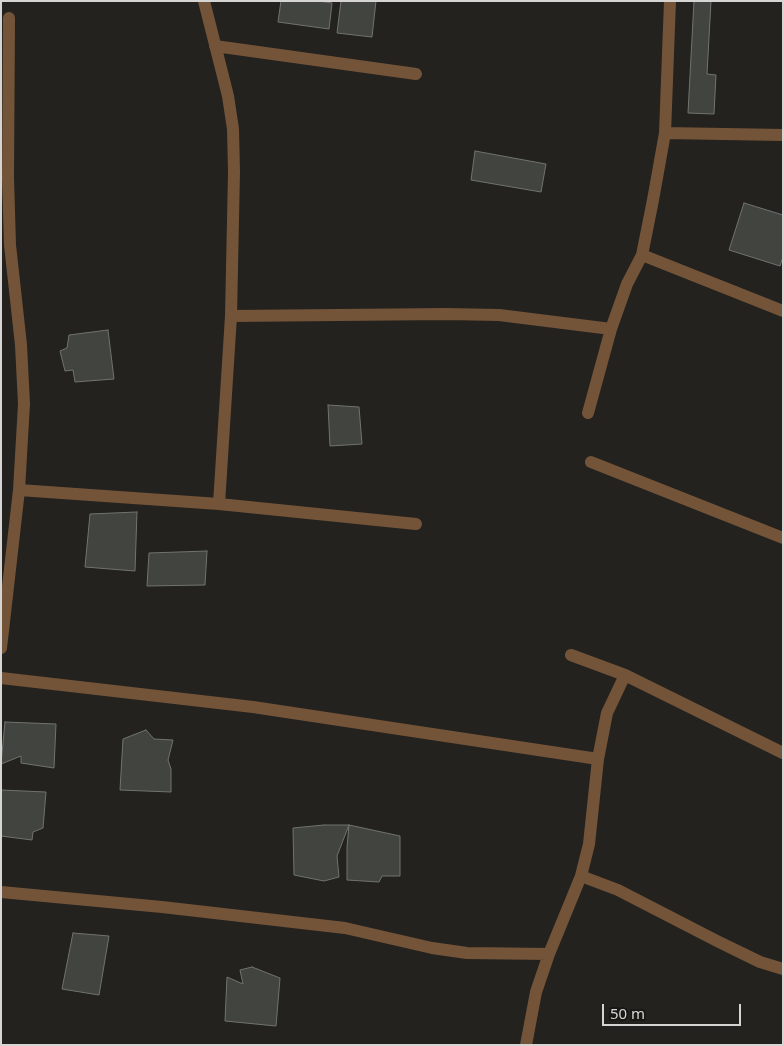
<!DOCTYPE html>
<style>
body{margin:0}
#map{position:relative;width:784px;height:1046px;overflow:hidden;background:#23221e;font-family:"Noto Sans",sans-serif}
canvas{display:block}
.frame{position:absolute;inset:0;border:2px solid #d6d5d3;pointer-events:none}
.scale{position:absolute;left:602px;top:1004px;width:139px;height:22px;box-sizing:border-box;border:2px solid #d6d5d3;border-top:0;padding-left:6px;font-size:15px;line-height:18px;white-space:nowrap;color:#d6d5d3;-webkit-text-stroke:4px #191815;paint-order:stroke}
</style>
<div id="map">
<canvas width="784" height="1046"></canvas>
<div class="frame"></div>
<div class="scale">50 m</div>
</div>
<script>
const context = document.querySelector('canvas').getContext('2d');
context.lineJoin = 'round';
function fill(path, color) { context.fillStyle = color; context.fill(path, 'evenodd'); }
const poly = rows => new Path2D(rows.map(r => 'M' + r).join(''));
function trace(path, color, width, dash) { context.strokeStyle = color; context.lineWidth = width; context.lineCap = dash ? 'butt' : 'round'; context.setLineDash(dash || []); context.stroke(path); }
const building = poly([
 [281,1,318,1,332,3,329,29,278,22,281,1],
 [341,1,376,1,372,37,337,33,341,1],
 [694,1,711,1,707,74,716,75,714,114,688,113,694,1],
 [475,151,546,164,541,192,471,180,475,151],
 [744,203,783,215,783,257,780,266,729,250,744,203],
 [108,330,114,379,75,382,73,370,65,371,60,351,67,348,69,335,108,330],
 [328,405,359,407,362,444,330,446,328,405],
 [137,512,135,571,85,567,90,514,137,512],
 [207,551,205,585,147,586,149,553,207,551],
 [5,722,56,724,54,768,21,763,21,756,1,764,5,722],
 [146,730,154,739,173,740,168,760,171,769,171,792,120,790,123,739,146,730],
 [1,790,46,792,43,828,33,832,32,840,1,836,1,790],
 [324,825,349,825,337,856,339,877,324,881,294,875,293,828,324,825],
 [349,825,400,836,400,876,382,876,379,882,347,880,347,847,349,825],
 [73,933,109,936,99,995,62,989,73,933],
 [252,967,280,978,276,1026,225,1021,227,977,243,984,240,970,252,967]
]);
const minor = poly([
 [204,1,228,96,233,129,234,172,231,316,219,504],
 [215,46,416,74],
 [665,133,783,135],
 [642,255,783,311],
 [231,316,446,314,499,315,611,329],
 [588,413,611,329,627,284,642,255,653,200,665,133,670,1],
 [591,462,783,538],
 [19,490,219,504,416,524],
 [1,648,19,490,24,404,21,345,10,245,8,178,9,18],
 [571,655,625,675,783,753],
 [1,678,253,707,598,759],
 [581,876,618,890,717,941,760,962,783,969],
 [1,892,162,907,345,928,432,948,467,953,549,954],
 [526,1045,536,992,549,954,581,876,589,844,598,759,607,713,625,675]
]);
fill(building, '#424440');
trace(building, '#71736f', 1);
trace(minor, '#745439', 12);
</script>
